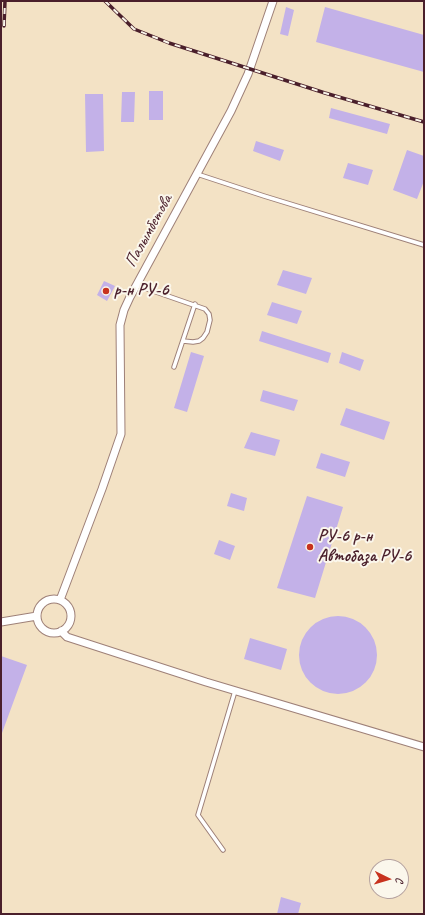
<!DOCTYPE html>
<meta charset="utf-8">
<style>
body{margin:0}
#map{position:relative;width:425px;height:915px;overflow:hidden;background:#f3e2c5;font-family:Caveat,sans-serif}
canvas{display:block}
.frame{position:absolute;inset:0;border:2px solid #4a1f2b;pointer-events:none}
.north{position:absolute;left:369px;top:859px;width:40px;height:40px;box-sizing:border-box;background:#fbf7ec;border:1px solid #b4a19f;border-radius:50%;rotate:95deg;font-size:11px;font-weight:700;line-height:16px;text-align:center;color:#4a1f2b}
.north::after{content:'';display:block;margin:auto;width:14px;height:18px;background:#c8321e;clip-path:polygon(50% 0,100% 100%,50% 72%,0 100%)}
</style>
<div id="map">
<canvas width="425" height="915"></canvas>
<div class="frame"></div>
<div class="north">С</div>
</div>
<script>
const context = document.querySelector('canvas').getContext('2d');
context.lineJoin = 'round';
function fill(path, color) { context.fillStyle = color; context.fill(path, 'evenodd'); }
const poly = rows => new Path2D(rows.map(r => 'M' + r).join(''));
function trace(path, color, width, dash) { context.strokeStyle = color; context.lineWidth = width; context.lineCap = dash ? 'butt' : 'round'; context.setLineDash(dash || []); context.stroke(path); }
function label(font, color, halo, rows, align = 'center') {
  context.font = font + ' Caveat,sans-serif'; context.lineWidth = 4; context.setLineDash([]); context.textBaseline = 'middle'; context.strokeStyle = halo; context.fillStyle = color; for (const [text, x, y, turn = 0] of rows) {
    context.save(); context.translate(x, y); context.rotate((+turn || 0) * Math.PI / 180); context.textAlign = isNaN(turn) ? turn : align; if (halo) context.strokeText(text, 0, 0); context.fillText(text, 0, 0); context.restore();
  }
}
const building = poly([
 [286,7,294,10,288,36,280,34],
 [325,7,424,35,424,72,316,42],
 [149,91,163,91,163,120,149,120],
 [122,92,135,92,134,122,121,122],
 [85,94,103,94,104,151,86,152],
 [331,108,390,124,387,134,329,118],
 [256,141,284,150,280,161,253,151],
 [407,150,424,156,424,181,417,199,393,190],
 [348,163,373,170,368,185,343,178],
 [283,270,312,278,306,294,277,285],
 [104,281,115,286,107,301,97,295],
 [272,302,302,311,297,324,267,315],
 [262,331,331,353,328,363,259,341],
 [191,352,204,356,187,412,174,408],
 [342,352,364,360,360,371,339,363],
 [263,390,298,400,294,411,260,401],
 [346,408,390,422,384,440,340,425],
 [251,432,280,440,275,456,244,448],
 [321,453,350,462,345,477,316,468],
 [231,493,247,498,244,511,227,506],
 [307,496,343,507,315,598,277,588],
 [219,540,235,546,230,560,214,554],
 '299 655a39 39 0 1 1 78 0a39 39 0 1 1-78 0Z',
 [250,638,287,649,281,670,244,659],
 [1,656,27,665,2,733,1,733],
 [281,897,301,903,298,914,277,914]
]);
const lane = poly([
 [197,174,264,196,424,245],
 [136,285,205,309,209,314,210,320,207,332,203,338,199,341,193,342,183,341],
 [174,367,195,304],
 [223,850,198,815,235,691]
]);
const street = poly([
 '37 616a17 17 0 1 1 34 0a17 17 0 1 1-34 0Z',
 [60,600,102,489,121,434,120,325,124,310,130,297,231,111,248,74,273,1],
 [1,622,37,616],
 [61,631,67,637,206,682,424,747]
]);
const rail = poly([
 [105,1,134,29,169,43,325,93,424,122],
 [4,26,5,1]
]);
const markers = [
 [106,291,4,"#c8321e"],
 [310,547,4,"#c8321e"]
];
const streetNames = [
 ["Палымбетова",149,231,-61]
];
const poiNames = [
 ["р-н РУ-6",114,291],
 ["РУ-6 р-н",318,537],
 ["Автобаза РУ-6",318,557]
];
fill(building, '#c3b1e8');
trace(lane, '#9e8078', 5.5);
trace(street, '#9e8078', 9);
trace(lane, '#fff', 3.5);
trace(street, '#fff', 7);
trace(rail, '#4a1f2b', 3.5);
trace(rail, '#fbf7ec', 2, [6]);
for (const [x, y, r, color] of markers) { const dot = new Path2D(); dot.arc(x, y, r, 0, 2 * Math.PI); context.fillStyle = color; context.fill(dot); trace(dot, '#fbf7ec', 1.5); }
label('17px', '#4a1f2b', '#fbf7ec', streetNames);
label('bold 17px', '#4a1f2b', '#fbf7ec', poiNames, 'left');
</script>
